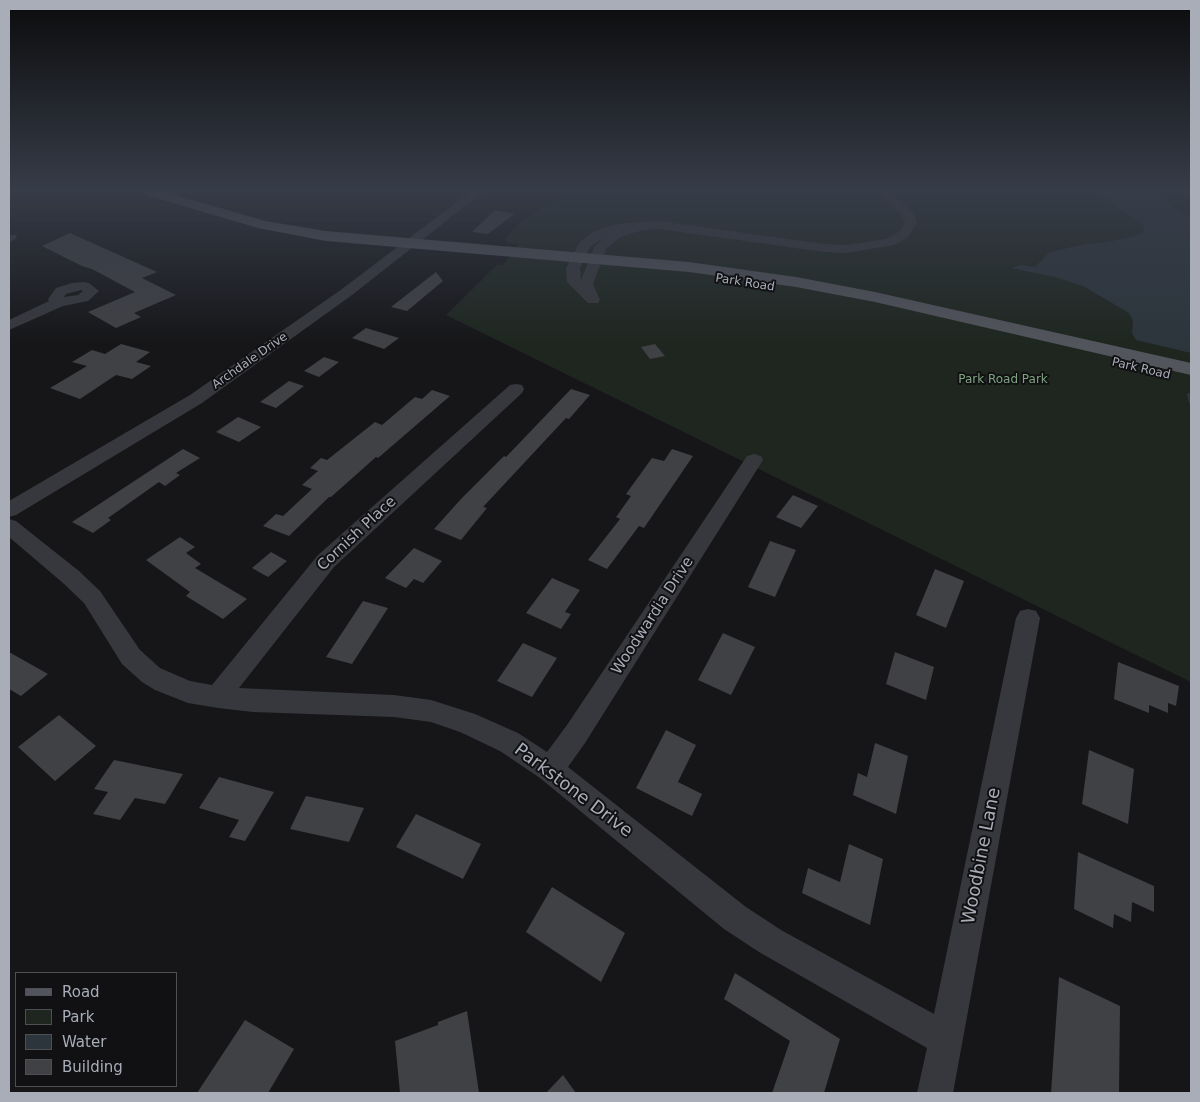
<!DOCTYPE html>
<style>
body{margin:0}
#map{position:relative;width:1200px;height:1102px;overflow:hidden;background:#161618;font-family:"DejaVu Sans",sans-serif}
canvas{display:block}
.frame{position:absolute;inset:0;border:10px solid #a8adb8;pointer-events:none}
.legend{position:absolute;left:15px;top:972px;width:162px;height:115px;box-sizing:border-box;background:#111113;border:1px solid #4d4f55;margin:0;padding:6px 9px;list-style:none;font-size:15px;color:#a8adb8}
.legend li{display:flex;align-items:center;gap:10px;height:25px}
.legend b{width:25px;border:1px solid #4d4f55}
</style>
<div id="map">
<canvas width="1200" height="1102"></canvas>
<div class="frame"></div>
<ul class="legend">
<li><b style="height:6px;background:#53555c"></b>Road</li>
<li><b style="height:14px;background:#1e261f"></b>Park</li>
<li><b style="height:14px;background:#2c353c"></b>Water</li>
<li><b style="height:14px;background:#404145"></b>Building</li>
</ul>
</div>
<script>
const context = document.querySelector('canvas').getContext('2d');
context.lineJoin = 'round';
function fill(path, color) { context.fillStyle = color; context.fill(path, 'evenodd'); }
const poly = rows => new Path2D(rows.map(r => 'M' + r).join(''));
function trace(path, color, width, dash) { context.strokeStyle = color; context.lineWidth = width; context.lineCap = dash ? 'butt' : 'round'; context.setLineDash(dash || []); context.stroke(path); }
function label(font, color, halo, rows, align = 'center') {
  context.font = font + ' "DejaVu Sans",sans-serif'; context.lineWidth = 4; context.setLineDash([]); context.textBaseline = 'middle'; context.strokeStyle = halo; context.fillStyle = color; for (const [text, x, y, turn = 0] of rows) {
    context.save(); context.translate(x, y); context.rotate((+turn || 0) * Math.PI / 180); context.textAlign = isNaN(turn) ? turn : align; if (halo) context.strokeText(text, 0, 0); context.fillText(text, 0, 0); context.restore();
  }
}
const green = poly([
 [571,192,1191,192,1191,682,446,315,497,265,503,265,518,245,507,243,505,239,517,225,546,204,560,200]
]);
const water = poly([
 [1096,192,1156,192,1176,209,1191,217,1191,353,1136,340,1132,333,1133,321,1129,313,1083,286,1055,277,1011,268,1020,265,1035,267,1050,252,1086,244,1108,242,1136,236,1143,232,1145,228,1143,225]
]);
const stream = poly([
 [1189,395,1191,402]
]);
const building = poly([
 [495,210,514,214,488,234,472,232],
 [70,233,157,272,142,278,176,295,134,313,141,317,116,328,88,312,135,292,92,269,82,266,42,246],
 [436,272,443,281,407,311,391,307],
 [366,328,399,338,384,349,352,338],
 [121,344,150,352,136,362,151,366,132,379,116,375,80,399,50,388,87,366,72,362,92,350,105,354],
 [655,344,665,356,650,359,641,347],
 [324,357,339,362,319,377,304,371],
 [289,381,304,386,276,408,260,402],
 [571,389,590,395,569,419,566,418,483,507,487,508,461,540,434,529,461,499,504,456,506,457],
 [432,390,450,396,378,458,376,457,331,497,329,497,289,536,263,526,276,514,283,516,312,489,302,485,318,471,310,468,321,458,327,460,375,422,382,425,415,397,422,399],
 [238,417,261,427,239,442,216,432],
 [183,449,200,458,176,473,180,475,165,486,159,482,108,518,111,520,93,533,72,522],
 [672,449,693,456,644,528,639,526,607,569,588,560,620,519,616,517,631,496,626,494,652,458,664,461],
 [793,495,818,506,801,528,776,517],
 [180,537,195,547,186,553,201,564,195,568,247,599,223,619,186,596,190,592,146,560],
 [770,541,796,550,775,597,748,587],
 [414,548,442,561,423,583,414,579,406,588,385,578],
 [271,552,287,561,268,577,252,568],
 [935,569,964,581,946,628,916,615],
 [552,578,580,590,565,612,571,614,561,629,526,613],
 [363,601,388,608,352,664,326,657],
 [723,633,755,647,731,695,698,680],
 [523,643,557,658,532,697,497,681],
 [9,652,48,674,21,696,9,689],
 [895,652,934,667,926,700,886,684],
 [1118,662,1179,686,1176,706,1168,703,1168,713,1149,705,1149,713,1114,699],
 [59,715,96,746,55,781,18,747],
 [666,730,696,745,678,782,702,794,692,816,636,788],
 [875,743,908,756,896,814,853,795,858,773,867,777],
 [1089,750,1134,769,1128,824,1082,804],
 [114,760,183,774,165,804,135,798,120,820,93,814,108,792,94,789],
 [219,777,274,792,245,841,229,837,239,820,199,808],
 [306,796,364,808,349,842,290,829],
 [416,814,481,844,463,879,396,847],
 [849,844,883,859,870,925,802,893,808,868,840,882],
 [1078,852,1154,886,1154,912,1132,902,1131,922,1114,914,1113,928,1074,909],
 [552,887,625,933,601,982,526,932],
 [735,973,840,1039,824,1093,772,1093,790,1041,724,999],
 [1059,977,1120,1006,1119,1093,1051,1093],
 [467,1011,479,1093,400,1093,395,1041,438,1025,438,1022],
 [245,1020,294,1049,268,1093,197,1093],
 [563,1075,576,1093,546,1093]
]);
const minor = poly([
 [470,192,483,192,352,295,202,403,16,515,9,517,9,501,190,395,342,289,470,192],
 [878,192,890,192,912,211,917,223,907,238,894,245,847,253,824,252,659,229,643,230,620,237,606,249,593,284,600,300,598,303,588,303,567,282,566,268,580,242,592,233,606,227,626,223,659,221,824,244,847,245,885,239,899,232,905,223,902,215,878,192],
 [605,237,594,247,581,280,580,268,590,247,605,237],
 [9,235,16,235,17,238,9,243,9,235],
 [84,282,89,283,99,291,88,301,63,306,9,330,9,320,49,301,48,299,56,288,72,283,84,282],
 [81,290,83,291,78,295,64,297,66,294,81,290],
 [516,384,522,385,524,389,522,393,334,567,239,688,394,695,431,700,475,714,518,733,547,752,567,725,747,456,754,454,761,456,763,460,585,743,568,767,746,907,781,930,934,1014,1016,618,1020,611,1028,609,1036,611,1040,618,953,1093,917,1093,927,1048,759,952,724,929,540,778,500,751,460,732,431,722,394,717,253,712,218,708,188,703,155,690,142,682,122,664,84,603,63,583,9,537,9,519,16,521,79,571,100,591,140,650,160,668,190,681,212,685,318,555,510,385,516,384]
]);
const major = poly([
 [144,192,165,192,265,221,326,231,689,262,796,277,875,292,1191,363,1191,375,875,302,796,287,689,272,326,241,258,228,146,195,144,192]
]);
const farStreetnames = [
 ["Park Road",745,283,9],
 ["Archdale Drive",250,361,-35],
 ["Park Road",1141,369,13]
];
const farParknames = [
 ["Park Road Park",1003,380]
];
const streetNames = [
 ["Cornish Place",357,534,-43],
 ["Woodwardia Drive",653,616,-57]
];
const nearStreetnames = [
 ["Parkstone Drive",573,791,37],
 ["Woodbine Lane",982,856,-79]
];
fill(green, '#1e261f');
fill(water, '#2c353c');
trace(stream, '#2c353c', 4);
fill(building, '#404145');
fill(minor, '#37383d');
fill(major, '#53555c');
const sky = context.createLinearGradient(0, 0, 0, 346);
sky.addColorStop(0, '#0c0c0d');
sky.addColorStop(0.55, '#363c48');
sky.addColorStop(1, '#363c4800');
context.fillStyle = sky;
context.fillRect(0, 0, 1200, 346);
label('12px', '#a8adb8', '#111113', farStreetnames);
label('12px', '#7fa381', '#111113', farParknames);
label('15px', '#a8adb8', '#111113', streetNames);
label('18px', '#a8adb8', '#111113', nearStreetnames);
</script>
